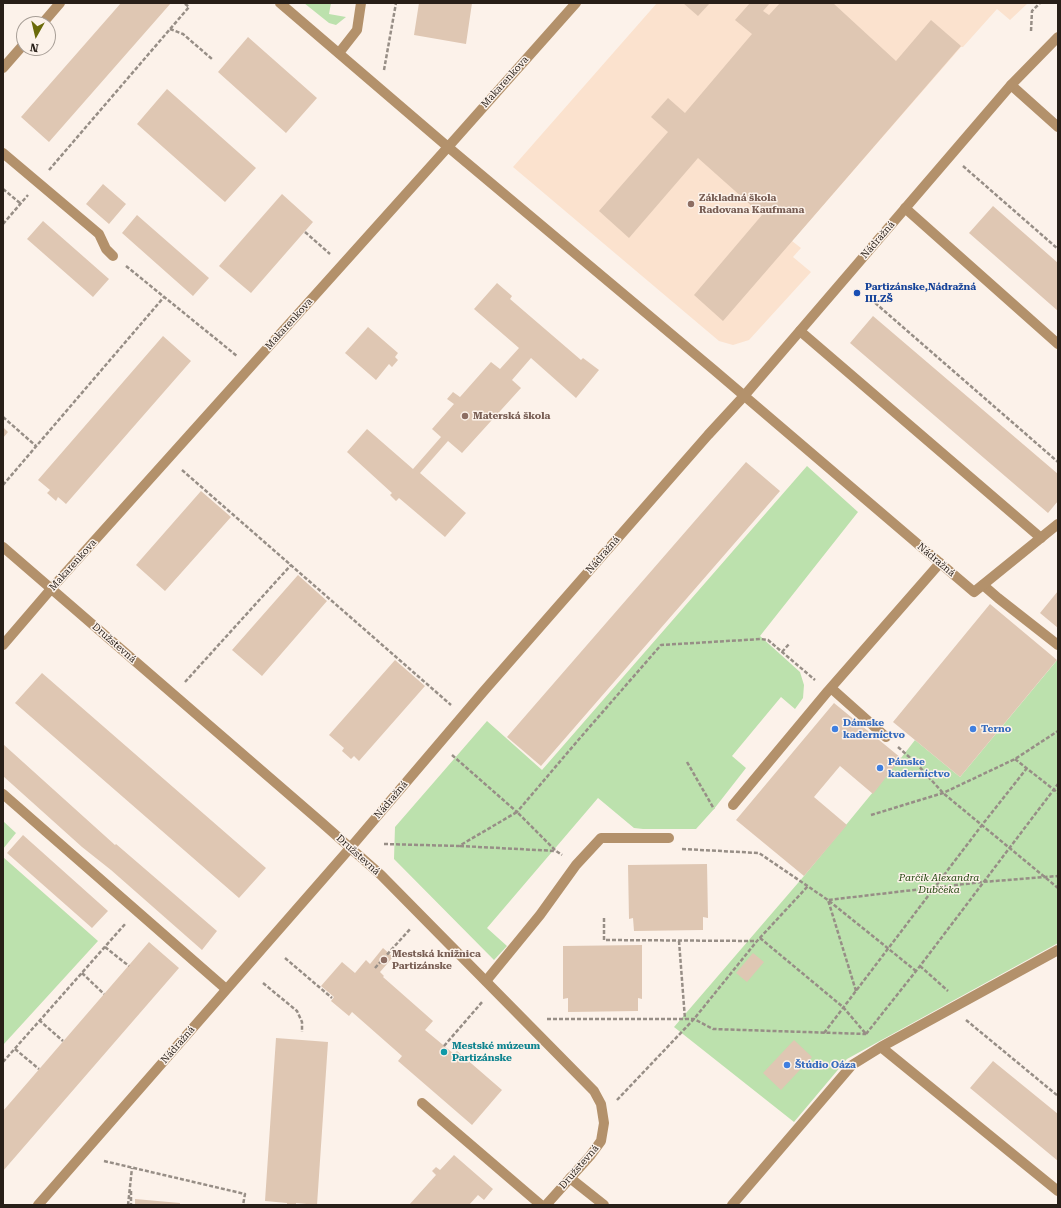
<!DOCTYPE html>
<meta charset="utf-8">
<style>
body{margin:0}
#map{position:relative;width:1061px;height:1208px;overflow:hidden;background:#fcf2ea;font-family:"Roboto Serif",serif}
canvas{display:block}
.frame{position:absolute;inset:0;border:4px solid #281f18;pointer-events:none}
.north{position:absolute;left:16px;top:16px;width:40px;height:40px;box-sizing:border-box;background:#fcf2ea;border:1px solid #a79e96;border-radius:50%;rotate:188deg;font-size:11px;font-weight:700;line-height:16px;text-align:center;color:#281f18}
.north::after{content:'';display:block;margin:auto;width:14px;height:18px;background:#6b6b0a;clip-path:polygon(50% 0,100% 100%,50% 72%,0 100%)}
</style>
<div id="map">
<canvas width="1061" height="1208"></canvas>
<div class="frame"></div>
<div class="north">N</div>
</div>
<script>
const context = document.querySelector('canvas').getContext('2d');
context.lineJoin = 'round';
function fill(path, color) { context.fillStyle = color; context.fill(path, 'evenodd'); }
const poly = rows => new Path2D(rows.map(r => 'M' + r).join(''));
function trace(path, color, width, dash) { context.strokeStyle = color; context.lineWidth = width; context.lineCap = dash ? 'butt' : 'round'; context.setLineDash(dash || []); context.stroke(path); }
function label(font, color, halo, rows, align = 'center') {
  context.font = font + ' "Roboto Serif",serif'; context.lineWidth = 3; context.setLineDash([]); context.textBaseline = 'middle'; context.strokeStyle = halo; context.fillStyle = color; for (const [text, x, y, turn = 0] of rows) {
    context.save(); context.translate(x, y); context.rotate((+turn || 0) * Math.PI / 180); context.textAlign = isNaN(turn) ? turn : align; if (halo) context.strokeText(text, 0, 0); context.fillText(text, 0, 0); context.restore();
  }
}
const built = poly([
 [657,3,1028,3,1010,20,997,9,963,47,961,47,792,241,801,248,793,257,811,272,749,340,733,345,719,341,513,167]
]);
const green = poly([
 [304,3,331,3,329,14,346,17,336,25,329,23],
 [807,466,858,512,760,636,800,672,804,685,803,698,795,709,781,697,732,756,746,768,714,809,696,829,643,829,634,828,598,798,487,928,507,946,494,960,394,859,395,827,487,721,542,770],
 [1058,659,1058,943,847,1059,794,1122,674,1027,804,876,901,758,915,740,960,777],
 [3,821,16,833,3,849],
 [3,857,98,941,3,1045]
]);
const building = poly([
 [121,3,171,3,49,142,21,117],
 [419,3,472,3,466,44,414,35],
 [683,3,710,3,698,16],
 [750,3,770,3,763,11,769,15,780,3,833,3,896,61,931,20,961,46,723,321,694,295,762,215,698,158,629,238,599,211,668,132,651,117,668,98,685,113,752,34,735,20],
 [248,37,317,98,286,133,218,72],
 [167,89,256,168,225,202,137,124],
 [103,184,126,204,109,224,86,204],
 [282,194,313,222,251,293,219,266],
 [993,206,1058,263,1058,311,969,233],
 [137,215,209,278,193,296,122,233],
 [43,221,109,279,93,297,27,239],
 [497,283,512,296,510,299,581,360,583,358,599,370,576,398,531,358,512,380,521,388,462,453,448,441,420,473,466,513,445,537,399,498,396,501,390,495,392,493,347,452,367,429,413,469,441,437,432,429,454,404,447,399,453,392,460,397,491,362,500,369,519,348,474,309],
 [873,316,1058,474,1058,501,1048,513,850,343],
 [368,327,398,353,395,357,398,360,392,367,389,364,376,380,345,353],
 [163,336,191,361,66,504,58,497,56,501,47,493,50,490,38,480],
 [3,427,8,432,3,438],
 [746,462,780,491,541,766,507,737],
 [201,491,231,517,165,591,136,565],
 [298,575,327,601,262,676,232,650],
 [1058,591,1058,628,1040,613],
 [990,604,1057,660,960,777,893,722],
 [395,660,425,686,359,761,354,756,351,759,342,751,344,748,329,735],
 [42,673,266,868,239,898,15,703],
 [834,703,901,758,873,794,840,766,814,797,847,825,804,876,736,820],
 [3,744,115,845,116,844,217,931,202,950,111,870,82,847,3,776],
 [23,835,108,911,92,928,7,853],
 [707,864,708,918,703,917,703,930,634,931,633,918,629,919,628,865],
 [149,942,179,968,3,1171,3,1111],
 [642,945,642,999,638,998,638,1011,568,1012,568,998,563,999,563,946],
 [383,948,393,957,380,972,384,976,383,977,433,1021,425,1030,454,1054,457,1051,502,1090,472,1125,398,1061,402,1056,352,1012,349,1016,331,1001,334,997,321,986,342,962,355,973,366,960,370,964],
 [753,953,764,962,747,982,736,973],
 [276,1038,328,1042,317,1205,296,1203,296,1205,287,1205,287,1203,265,1201],
 [794,1040,812,1057,781,1090,763,1073],
 [993,1061,1058,1114,1058,1161,970,1088],
 [454,1155,493,1189,484,1200,478,1195,469,1205,409,1205,436,1175,432,1171,436,1167,440,1170],
 [135,1199,180,1203,180,1205,135,1205]
]);
const path = poly([
 [170,29,183,34,212,59],
 [1031,31,1032,11,1040,3],
 [384,70,396,3],
 [963,166,1058,249],
 [49,170,189,7,184,3],
 [3,189,20,203],
 [3,224,28,195],
 [305,232,330,254],
 [126,266,237,356],
 [866,295,1058,462],
 [3,417,36,446],
 [182,470,451,705],
 [3,485,164,297],
 [782,652,789,644],
 [185,682,291,565],
 [898,747,916,763,943,793,1058,888],
 [452,755,517,812,580,738,661,645,761,639,768,640,815,680],
 [1015,759,1058,793],
 [687,762,714,809],
 [871,815,943,793,1015,759,1058,731],
 [384,844,459,846,517,812,556,851,562,855],
 [460,846,556,851],
 [682,849,759,853,828,900,916,971],
 [604,918,604,940,756,941],
 [760,938,843,1007,866,1034],
 [679,941,685,1019],
 [105,947,129,966],
 [285,958,332,998],
 [920,966,948,991],
 [375,968,411,928],
 [82,973,104,994],
 [263,983,297,1011,302,1022,302,1032],
 [856,991,828,900,982,882,1058,876],
 [547,1019,694,1019,713,1029,866,1034],
 [39,1020,63,1041],
 [966,1020,1058,1096],
 [824,1033,982,825,1027,768],
 [866,1034,920,966,1058,784],
 [444,1046,483,1001],
 [15,1049,39,1069],
 [3,1062,126,923],
 [617,1100,694,1019,757,941,808,886],
 [104,1161,245,1194,243,1205],
 [131,1191,131,1205],
 [128,1205,132,1168]
]);
const service = poly([
 [339,53,357,30,361,3],
 [1011,85,1058,127],
 [3,153,99,234,106,249,113,256],
 [905,208,1058,344],
 [800,331,1041,538],
 [983,585,998,598,1058,645],
 [831,688,886,737],
 [3,794,226,989],
 [733,805,828,691,940,563],
 [486,981,540,915,576,865,601,838,669,838],
 [881,1047,1058,1191],
 [422,1103,541,1205],
 [570,1178,604,1205],
 [732,1205,852,1065,881,1047,1058,950]
]);
const minor = poly([
 [280,3,448,147,714,370,974,592,1058,524],
 [42,24,60,3],
 [3,68,24,44],
 [3,547,321,822,381,875,594,1091,601,1104,604,1123,601,1141,590,1156,546,1205],
 [3,645,51,589,448,147,576,3],
 [38,1205,351,847,483,692,708,435,744,396,1011,85,1058,37]
]);
const markers = [
 [691,204,4,"#8d6e63"],
 [857,293,4,"#1a4fb4"],
 [465,416,4,"#8d6e63"],
 [835,729,4,"#3f7fe0"],
 [973,729,4,"#3f7fe0"],
 [880,768,4,"#3f7fe0"],
 [384,960,4,"#8d6e63"],
 [444,1052,4,"#0f9aa8"],
 [787,1065,4,"#3f7fe0"]
];
const streetNames = [
 ["Makarenkova",505,82,-48],
 ["Nádražná",878,240,-49],
 ["Makarenkova",289,324,-48],
 ["Nádražná",603,555,-49],
 ["Nádražná",936,560,40],
 ["Makarenkova",73,565,-48],
 ["Družstevná",114,643,41],
 ["Nádražná",391,800,-50],
 ["Družstevná",358,855,42],
 ["Nádražná",178,1045,-49],
 ["Družstevná",579,1167,-49]
];
const educationNames = [
 ["Základná škola",699,198],
 ["Radovana Kaufmana",699,210],
 ["Materská škola",473,416],
 ["Mestská knižnica",392,954],
 ["Partizánske",392,966]
];
const transitNames = [
 ["Partizánske,Nádražná",865,287],
 ["III.ZŠ",865,299]
];
const shopNames = [
 ["Dámske",843,723],
 ["kaderníctvo",843,735],
 ["Terno",981,729],
 ["Pánske",888,762],
 ["kaderníctvo",888,774],
 ["Štúdio Oáza",795,1065]
];
const parkNames = [
 ["Parčík Alexandra",939,878],
 ["Dubčeka",939,890]
];
const cultureNames = [
 ["Mestské múzeum",452,1046],
 ["Partizánske",452,1058]
];
fill(built, '#fbe2ce');
fill(green, '#bce1ad');
fill(building, '#dfc7b3');
trace(path, '#978e86', 2.5, [4, 2]);
trace(service, '#b3916b', 10);
trace(minor, '#b3916b', 10);
for (const [x, y, r, color] of markers) { const dot = new Path2D(); dot.arc(x, y, r, 0, 2 * Math.PI); context.fillStyle = color; context.fill(dot); trace(dot, '#fcf2ea', 1.5); }
label('10px', '#281f18', '#fcf2ea', streetNames);
label('bold 10px', '#785e54', '#fcf2ea', educationNames, 'left');
label('bold 10px', '#164399', '#fcf2ea', transitNames, 'left');
label('bold 10px', '#366cbe', '#fcf2ea', shopNames, 'left');
label('italic 10px', '#22460e', '#fcf2ea', parkNames);
label('bold 10px', '#0d838f', '#fcf2ea', cultureNames, 'left');
</script>
